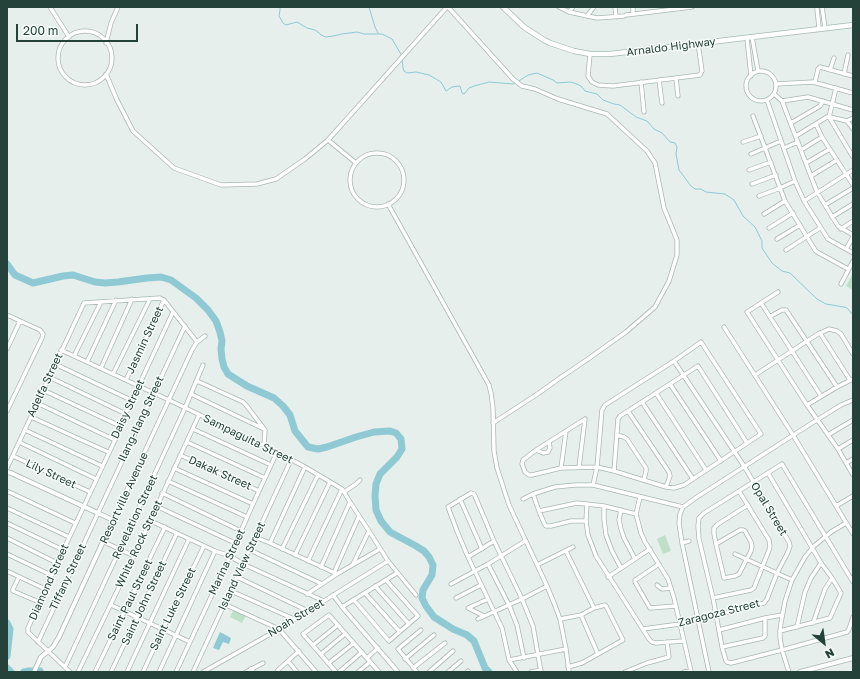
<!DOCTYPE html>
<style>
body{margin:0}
#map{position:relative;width:860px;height:679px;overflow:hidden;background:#e6efeb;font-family:"Golos Text",sans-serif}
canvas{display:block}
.frame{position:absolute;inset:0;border:8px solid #24423a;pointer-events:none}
.north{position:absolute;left:804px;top:623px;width:40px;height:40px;-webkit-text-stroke:3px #f7fbf9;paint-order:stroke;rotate:151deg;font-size:11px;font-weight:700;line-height:16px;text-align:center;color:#24423a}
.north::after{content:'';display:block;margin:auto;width:14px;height:18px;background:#24423a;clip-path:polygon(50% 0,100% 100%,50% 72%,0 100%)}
.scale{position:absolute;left:16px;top:24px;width:122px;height:18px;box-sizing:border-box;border:2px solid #24423a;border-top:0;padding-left:5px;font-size:12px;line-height:14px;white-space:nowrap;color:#24423a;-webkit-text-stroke:3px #f7fbf9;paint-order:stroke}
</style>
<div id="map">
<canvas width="860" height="679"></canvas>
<div class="frame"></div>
<div class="north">N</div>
<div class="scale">200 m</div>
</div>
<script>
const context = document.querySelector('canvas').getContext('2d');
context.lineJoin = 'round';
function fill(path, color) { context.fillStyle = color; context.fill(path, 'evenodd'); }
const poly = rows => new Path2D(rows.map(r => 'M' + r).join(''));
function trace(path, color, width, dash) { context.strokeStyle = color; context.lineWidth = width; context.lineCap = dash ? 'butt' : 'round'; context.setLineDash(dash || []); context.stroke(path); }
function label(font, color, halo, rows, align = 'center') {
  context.font = font + ' "Golos Text",sans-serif'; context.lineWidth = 3; context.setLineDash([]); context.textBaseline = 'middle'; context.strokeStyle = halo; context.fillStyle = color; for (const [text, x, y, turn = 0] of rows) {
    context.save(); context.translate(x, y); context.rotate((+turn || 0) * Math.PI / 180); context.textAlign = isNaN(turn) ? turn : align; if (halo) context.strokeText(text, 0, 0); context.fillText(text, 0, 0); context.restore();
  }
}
const green = poly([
 [853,273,853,290,846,286],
 [665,535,671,551,663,554,657,539],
 [234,609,246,615,242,623,230,617]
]);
const water = poly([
 [220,632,231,638,229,644,223,642,219,650,213,648]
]);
const stream = poly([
 [280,7,280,10,279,16,283,23,286,25,297,22,307,28,315,30,323,36,326,37,333,36,342,34,357,32,364,34,382,34,392,39,402,56],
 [369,7,375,27,378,33],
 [402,59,403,68,404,71,407,73,416,72,429,75,441,82,446,91,452,87,460,86,462,93,464,94,469,88,474,86,489,82,513,84,516,82],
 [519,81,528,75,537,73,553,80,557,83,570,82,574,83,581,86,585,91,597,94,603,100,614,104,620,105,636,117,647,121,654,129,662,133,670,142,675,143,677,147,676,154,679,170,691,186,695,189,701,189,706,192,725,194,734,200,743,216,755,227,762,241,762,248,772,263,782,271,790,273,817,299,826,304,844,307,847,308,853,315]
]);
const river = poly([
 [7,264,15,275,33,283,63,276,73,275,95,282,105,283,118,282,147,278,161,277,171,280,196,298,208,310,216,321,220,332,222,341,221,349,222,359,224,367,228,374,247,386,274,398,283,406,290,415,295,431,308,447,318,449,327,447,356,437,374,432,390,431,396,433,401,439,402,449,397,457,380,474,376,484,375,496,376,510,381,521,390,532,416,546,424,551,429,557,433,565,432,575,423,590,422,598,426,606,434,617,453,629,467,635,474,641,485,668,489,672],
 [7,623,10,629,7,656],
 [7,668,11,672],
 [24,672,29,671,40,671,40,672]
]);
const minor = poly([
 [50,7,69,37],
 [448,7,513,79,522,86,535,89,558,99,607,114,647,151,655,163,664,208,677,240,677,255,669,281,655,307,626,332,588,359,560,378,539,393,493,423],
 [559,7,569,12,597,18,624,16],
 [615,7,616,17],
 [633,7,633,14],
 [817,7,817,9,819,28],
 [822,7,825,28],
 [569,12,573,7],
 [626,15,692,7],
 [587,16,594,7],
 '58 58a27 27 0 1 1 54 0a27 27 0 1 1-54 0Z',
 [752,37,758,71],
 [747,38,751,76],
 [106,43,111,23,118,7],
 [590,54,588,76,592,82,598,85,613,86,700,75,702,71,698,43],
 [830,70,834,58],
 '746 86a15 15 0 1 1 30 0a15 15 0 1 1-30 0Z',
 [106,74,117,100,133,131,174,168,221,185,257,184,276,179,305,159,328,140,447,7],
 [844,74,848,55],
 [676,78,678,96],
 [659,80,662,103],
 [641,82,644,112],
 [815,82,818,69,820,67,853,76],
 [776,84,813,82,853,93],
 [836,88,829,117,853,157],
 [774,94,782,101,808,97,853,110],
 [767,100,795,181,804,201,828,239,853,253],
 [782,101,817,192,838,226,853,235],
 [753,116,785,201,815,250,817,252,848,269],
 [847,121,853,118],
 [791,123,820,106,823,101],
 [816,124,822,137,853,185],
 [796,136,827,117,830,117,847,121,853,129],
 [328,140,356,163],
 [743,142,761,136],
 [784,148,798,142],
 [801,150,822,137],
 '350 180a27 27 0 1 1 54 0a27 27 0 1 1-54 0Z',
 [751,154,781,141],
 [806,163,830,149],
 [749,170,771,162],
 [811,176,837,160],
 [752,184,776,175],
 [759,196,780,188,795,181],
 [804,201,853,170],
 [388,204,489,385,491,393,493,408,494,451,497,468,509,505,547,586,554,603,560,619,566,649,569,672],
 [825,205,853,188],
 [764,214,785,201],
 [832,217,853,204],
 [769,228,793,213],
 [841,229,853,221],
 [777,239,800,225],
 [846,249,853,237],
 [786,250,820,228],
 [841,284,853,261],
 [761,303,778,292],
 [7,315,40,330,43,334,42,338,7,411],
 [771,316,782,310,786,310,837,387],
 [724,327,793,435,853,534],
 [820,333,850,380],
 [7,349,20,321],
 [61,350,169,400,277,452,305,467,342,489,344,492,350,502,369,531,388,561,416,595],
 [74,356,101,302],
 [87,362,116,300],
 [55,364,133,401],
 [101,368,132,299],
 [113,374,150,299],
 [755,375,818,334,829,329,837,331,841,334,853,354],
 [49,377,126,414],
 [126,380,164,300],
 [197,381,243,402,246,405,265,430,264,446],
 [670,384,721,461],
 [43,390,120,426],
 [656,393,706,470],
 [191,394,264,429],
 [821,396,761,303,747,312,807,405,838,449,853,475],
 [642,402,693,479],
 [37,403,115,440],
 [807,405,837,387,853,379],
 [628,411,669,472,670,476,666,487],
 [31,417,108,452],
 [585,419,536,450,523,460,522,464,525,472,529,475,532,475,561,468,597,467,614,471,666,487,674,488,684,485,761,434,701,342,674,361,605,405,602,410,597,467,593,485],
 [193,429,271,465],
 [25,430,102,466],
 [617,435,624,437,627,439,646,468,646,471,644,480],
 [828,435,853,420],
 [19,442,96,479],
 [187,442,265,478],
 [838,449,853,440],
 [536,450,543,453,548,452,550,448,549,442],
 [180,455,259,491],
 [13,456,90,492],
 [846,463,853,459],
 [579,467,585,419],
 [7,468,84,303,160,298,164,300,197,342],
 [174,468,253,504],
 [561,468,566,431],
 [614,471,618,419,620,416,698,366,747,443],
 [768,473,821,563,832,578,841,593,830,618,780,631],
 [168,481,247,517],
 [7,491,75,523],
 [344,492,356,484,360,480],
 [162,493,241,531],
 [533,494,539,511,544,523,546,526,551,526,571,521,586,521],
 [640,497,636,514,641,533,645,542,668,579,674,598,691,671,684,672],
 [460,499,482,549],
 [523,499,533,494,555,487,575,485,593,485,683,507],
 [587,504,586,521,588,535,596,556,649,639,652,642,656,643,683,641],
 [156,506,235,543],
 [604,506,604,519,606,535,612,551,621,568],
 [836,506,853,496],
 [7,508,69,537],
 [621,510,619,520,621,529,624,538,635,559],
 [539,511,577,503,604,506,636,514],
 [113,520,192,350,197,342,205,336],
 [151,521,215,551,230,556,243,564,324,601],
 [7,523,63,550],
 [255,537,270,543,337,574],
 [7,538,57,563],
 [104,542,134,556],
 [270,543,305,467],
 [682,543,689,541],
 [716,544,740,530,743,530,745,531,751,542,752,546,751,551,739,574,735,576,724,578,716,544,714,534,714,528,718,524,748,505],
 [282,549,318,475],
 [250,550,322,584],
 [566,551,594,608],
 [7,554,51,575],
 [735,554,792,580],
 [295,555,330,482],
 [468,557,494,541],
 [308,561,342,489],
 [353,564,369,531],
 [488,564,509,605,517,625,524,658],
 [659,564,637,579,635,580,635,582,650,608,676,606],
 [537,565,573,547],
 [321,567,350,502],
 [7,571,45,589],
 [334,573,359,516],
 [19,577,13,589,13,591,39,602],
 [237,577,308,611],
 [608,577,650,549],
 [853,582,782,464,704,513,699,518,698,526,699,539,713,598,722,647,726,661,727,662,731,663,782,650,847,632,849,629,853,617],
 [451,584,488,564,525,541],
 [657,585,662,589,671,588],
 [375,586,409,624],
 [231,591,294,619],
 [365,593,400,632],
 [307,594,337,574,380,549],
 [333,595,342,607,398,672],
 [456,598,481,585],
 [713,598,751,590,754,588,769,550,770,546,769,540,739,491],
 [354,600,389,641,418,616,386,580],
 [224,604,279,629,316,672],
 [111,605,190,642],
 [342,607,397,573],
 [581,615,598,654],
 [484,616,468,608,488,599],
 [478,619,522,599,547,586],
 [560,619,581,615,594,608,605,605,606,606,623,640,582,663,568,667],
 [813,623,825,589,832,578],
 [797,627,805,592,811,578,821,563],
 [643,629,680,624,757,605,764,603,767,599,777,573,788,552,790,546,789,542,744,466,674,361],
 [719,630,765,618,782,615],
 [38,642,185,326],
 [313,645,338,625],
 [722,647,763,638,765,636,765,618],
 [321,654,345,634],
 [367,658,378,648],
 [405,659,434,635],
 [509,660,566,649],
 [288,661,297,672],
 [329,663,354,643],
 [65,667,120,549,185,408,203,365],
 [413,668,445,643],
 [70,672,28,632,28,628,45,589,115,440,120,426,173,312],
 [78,672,134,556,199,415],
 [95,672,165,527],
 [111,672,177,533],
 [127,672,189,539],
 [143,672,163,629,204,546],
 [159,672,215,551],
 [176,672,230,556,253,504,277,452],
 [193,672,291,460],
 [203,672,279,629,388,561],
 [246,672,263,663],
 [277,672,278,670,299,651],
 [336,672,303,634,329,615,379,672],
 [339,672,362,652],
 [358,672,370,662],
 [417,672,398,649,421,630],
 [429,672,453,651],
 [448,672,461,661],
 [467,672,468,671],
 [517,672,509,660,508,655,502,628,468,557,457,531,448,507,471,493,474,494,475,496,494,541,522,599,533,626,541,672],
 [531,672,541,670],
 [625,672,647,663,669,657,667,642],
 [709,672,682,543,679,523,680,514,683,507,697,497,809,425,841,405,853,400],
 [789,672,782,650,780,638,780,631,781,623,785,601,792,580,805,557,813,547,831,532,846,523]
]);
const tertiary = poly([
 [7,472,11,473,113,520,59,637,53,647,41,657,34,672],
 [251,669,253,672],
 [800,672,853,658]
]);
const secondary = poly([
 [503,7,524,27,544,40,550,43,574,51,590,54,610,54,853,25]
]);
const streetNames = [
 ["Arnaldo Highway",671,47,-7],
 ["Jasmin Street",145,340,-65],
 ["Adelfa Street",45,385,-65],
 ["Daisy Street",128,409,-65],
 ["Ilang-Ilang Street",141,419,-65],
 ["Sampaguita Street",248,439,26],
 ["Dakak Street",220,473,24],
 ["Lily Street",51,474,25],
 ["Resortville Avenue",124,498,-65],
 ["Opal Street",769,509,59],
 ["Revelation Street",135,517,-65],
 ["White Rock Street",139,544,-65],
 ["Marina Street",227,562,-65],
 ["Island View Street",242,566,-65],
 ["Tiffany Street",68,577,-65],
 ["Diamond Street",49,582,-66],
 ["Saint Paul Street",130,600,-64],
 ["Saint John Street",144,603,-65],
 ["Saint Luke Street",173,609,-64],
 ["Zaragoza Street",719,613,-14],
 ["Noah Street",296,618,-31]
];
fill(green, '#bfe0c8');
fill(water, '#8ec9d4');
trace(stream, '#8ec9d4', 1);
trace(river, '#8ec9d4', 7);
trace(minor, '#a8b8b2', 5);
trace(tertiary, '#a8b8b2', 5.5);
trace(secondary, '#a4bbb3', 6);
trace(minor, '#fff', 3.5);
trace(tertiary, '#fff', 4);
trace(secondary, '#fff', 4.5);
label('11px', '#24423a', '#f7fbf9', streetNames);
</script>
